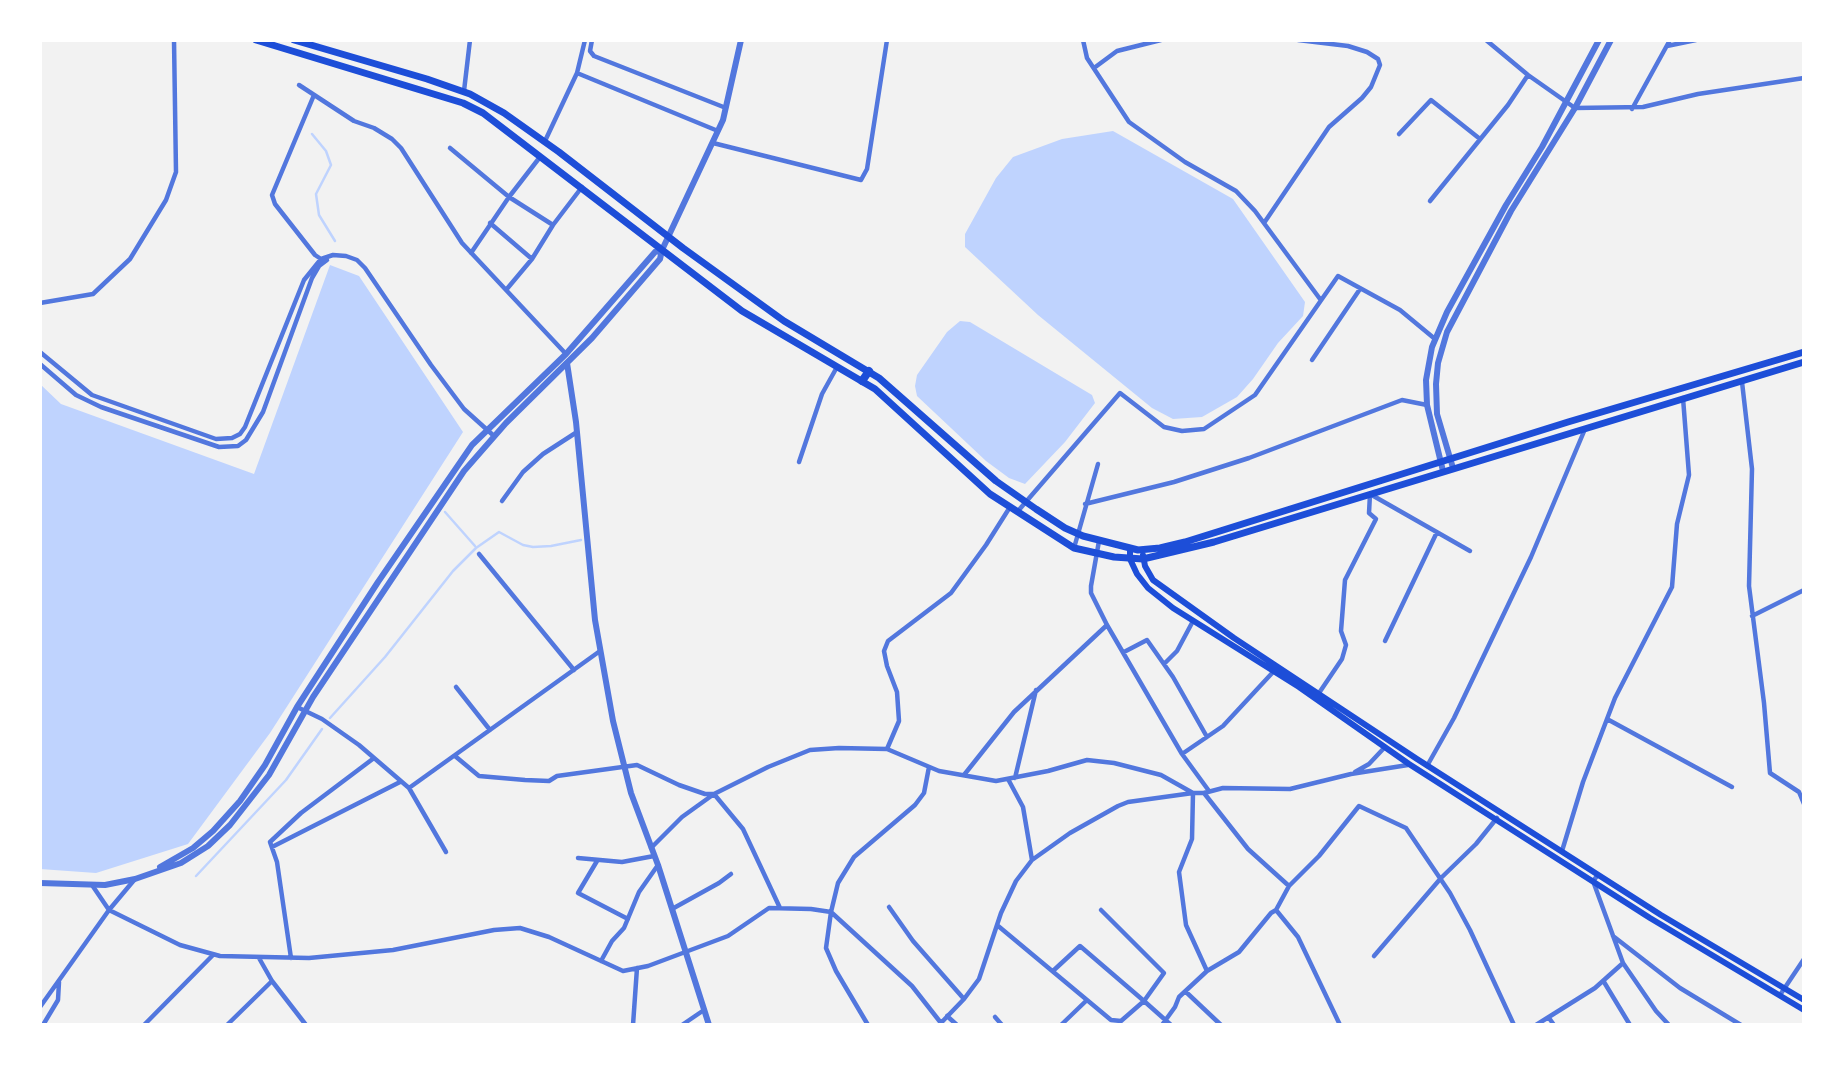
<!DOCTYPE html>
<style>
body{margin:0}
#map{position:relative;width:1844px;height:1065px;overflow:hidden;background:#f2f2f2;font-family:"Asap Condensed",sans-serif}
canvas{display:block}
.frame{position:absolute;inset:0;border:42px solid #fff;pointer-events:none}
</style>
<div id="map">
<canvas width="1844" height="1065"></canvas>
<div class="frame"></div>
</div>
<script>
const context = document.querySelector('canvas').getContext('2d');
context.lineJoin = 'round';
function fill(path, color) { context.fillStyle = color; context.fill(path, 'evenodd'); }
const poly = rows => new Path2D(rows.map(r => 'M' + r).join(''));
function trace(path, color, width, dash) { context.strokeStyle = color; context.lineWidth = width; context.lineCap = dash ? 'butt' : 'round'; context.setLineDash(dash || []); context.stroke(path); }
const water = poly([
 [1113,131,1233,199,1305,302,1303,316,1278,343,1253,379,1237,397,1202,417,1173,419,1152,408,1038,315,965,247,965,234,996,178,1013,157,1062,139],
 [330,265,359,276,463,432,270,733,188,844,96,873,40,869,40,384,61,404,254,474],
 [960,321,970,322,1092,395,1095,403,1065,442,1025,484,1009,478,986,461,917,396,915,386,917,375,947,332]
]);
const stream = poly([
 [312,134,326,151,331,165,316,194,319,215,335,241],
 [445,512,475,546],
 [330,718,385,657,453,571,476,548,499,532,523,545,533,547,551,546,581,540],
 [196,876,286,780,322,729]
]);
const minor = poly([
 [592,40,590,51,594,56,726,108],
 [1083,40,1087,58,1129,122,1185,162,1236,191,1255,211,1320,299],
 [1486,40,1528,75,1575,108,1643,107,1698,94,1804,78],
 [1667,46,1696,40],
 [1094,68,1117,51,1161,40],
 [577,73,718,131],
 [299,85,354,121,374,128,392,139,401,148,462,243,566,354],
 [464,91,470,40],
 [314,95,272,195,275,204,315,255,321,259],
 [1632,109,1670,40],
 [1399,134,1431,100,1480,139],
 [545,141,577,73,585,40],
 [713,143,861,180,867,169,887,40],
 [450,148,509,197,553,225],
 [1430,201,1508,105,1528,75],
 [490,223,532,259],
 [1264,223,1329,127,1362,98,1371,87,1380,65,1378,59,1367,52,1348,46,1298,40],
 [471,253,509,197,540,157],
 [506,290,532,259,553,225,582,187],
 [40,303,93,294,130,259,166,200,176,172,174,40],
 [40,352,92,395,216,439,232,438,240,434,245,427,304,280,321,259,333,255,346,256,357,260,365,268,431,365,464,409,494,436],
 [1312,360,1360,289],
 [40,364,76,395,101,407,219,447,238,446,246,440,263,412,312,278,319,266,327,260],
 [1742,382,1752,469,1749,586,1764,703,1770,773,1799,792,1804,804],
 [799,462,822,394,837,367],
 [502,501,523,472,543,454,577,432],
 [1085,504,1174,482,1249,458,1402,400,1427,405],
 [1018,511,1120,393,1164,427,1182,431,1204,429,1255,395,1338,276,1400,310,1435,339],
 [1099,541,1091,586,1091,593,1107,625,1182,754,1209,791],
 [1074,548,1098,464],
 [479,554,574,670],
 [1752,616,1804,590],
 [1385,641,1437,532],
 [1124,652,1147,640,1173,677,1207,737],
 [1164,664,1177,651,1193,621],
 [456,687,490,730],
 [1319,693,1342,659,1346,645,1341,631,1345,580,1376,519,1369,513,1370,494,1470,551],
 [297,707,322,719,359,745,409,788,600,651],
 [1607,719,1732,787],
 [887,749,899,721,897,692,887,666,884,651,888,641,951,593,986,545,1010,507],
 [1182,754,1223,726,1274,671],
 [455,756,479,776,525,780,549,781,557,776,637,765,679,785,705,794,714,794,768,767,810,750,839,748,887,749,939,771,996,781,1048,771,1087,760,1114,763,1161,775,1193,793,1204,793,1223,788,1290,789,1351,774,1408,765],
 [1427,766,1454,718,1531,557,1585,429],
 [1355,772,1369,764,1385,747],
 [964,775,1014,712,1107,625],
 [1015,778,1036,690],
 [1008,779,1023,807,1032,860],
 [409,788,446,852],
 [1204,793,1248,849,1289,886],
 [272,847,400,782],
 [651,848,682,817,714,794,743,829,780,908],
 [1562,851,1583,782,1615,698,1672,587,1677,524,1689,475,1683,398],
 [578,858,622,862,654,856],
 [597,861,578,893,628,919],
 [1598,875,1593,881,1623,963,1656,1011,1669,1025],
 [92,885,109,910,180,945,220,956,309,958,393,950,494,930,520,928,549,937,623,971,648,966,728,936,769,908,811,909,831,912,912,986,941,1023],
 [889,907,913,941,964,999],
 [672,909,719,883,731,874],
 [1276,910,1298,937,1340,1025],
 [997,925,1111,1020,1121,1021,1144,1001,1171,1025],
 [1613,936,1680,988,1741,1025],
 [1374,956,1441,878,1476,844,1497,818],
 [259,958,272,981,306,1025],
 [291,958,277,862,270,842,301,813,374,758],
 [601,961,612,941,624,928,639,892,658,865],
 [1054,970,1080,946,1144,1001,1164,973,1101,910],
 [1604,982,1630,1025],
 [1186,992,1221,1025],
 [1780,995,1804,959],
 [40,1007,109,910,135,879],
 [947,1016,957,1025],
 [995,1017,1002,1025],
 [1549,1018,1554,1025],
 [43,1025,58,1000,59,982],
 [144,1025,213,955],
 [227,1025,272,981],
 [633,1025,637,968],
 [682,1025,704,1010],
 [868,1025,836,971,826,948,831,912,838,883,854,857,915,805,924,793,929,767],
 [939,1025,964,999,979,979,1001,913,1016,881,1032,860,1070,833,1118,806,1128,802,1193,793,1192,839,1179,872,1186,925,1207,971,1239,952,1271,913,1276,910,1289,886,1319,856,1359,806,1406,828,1450,893,1470,930,1514,1025],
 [1061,1025,1087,1000],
 [1162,1025,1175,1007,1179,997,1207,971],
 [1536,1025,1595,988,1623,963]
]);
const tertiary = poly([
 [567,363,576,422,595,620,613,721,631,793,658,865,709,1025],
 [1453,468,1437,414,1436,384,1438,363,1447,332,1511,211,1575,108,1611,40],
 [1443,471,1427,405,1426,380,1432,347,1447,312,1506,205,1542,147,1599,40],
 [160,867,193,848,213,831,240,801,265,765,297,707,378,582,472,445,566,354,655,252,662,250],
 [40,883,105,885,135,879,181,863,208,846,230,825,269,775,313,697,464,471,506,423,592,338,660,259,662,250,723,120,741,40]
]);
const secondary = poly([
 [1130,548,1130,559,1137,574,1148,588,1173,608,1299,687,1409,764,1650,918,1804,1010],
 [1143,555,1145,566,1153,580,1234,638,1417,759,1661,915,1804,1000]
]);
const primary = poly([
 [256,40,463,103,483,113,742,311,875,389,990,494,1074,548,1114,557,1143,559,1214,542,1804,362],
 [294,40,427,79,470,94,504,113,559,152,683,248,784,321,879,378,996,481,1036,509,1065,528,1083,536,1138,550,1160,548,1185,542,1568,422,1804,352]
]);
const trunk = poly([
 [862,381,869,371]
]);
fill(water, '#bfd3fe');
trace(stream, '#bfd3fe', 2.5);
trace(minor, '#5277de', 4.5);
trace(tertiary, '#5277de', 6);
trace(secondary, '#1d4ed8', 6);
trace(primary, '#1d4ed8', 7);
trace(trunk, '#1d4ed8', 8);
</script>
